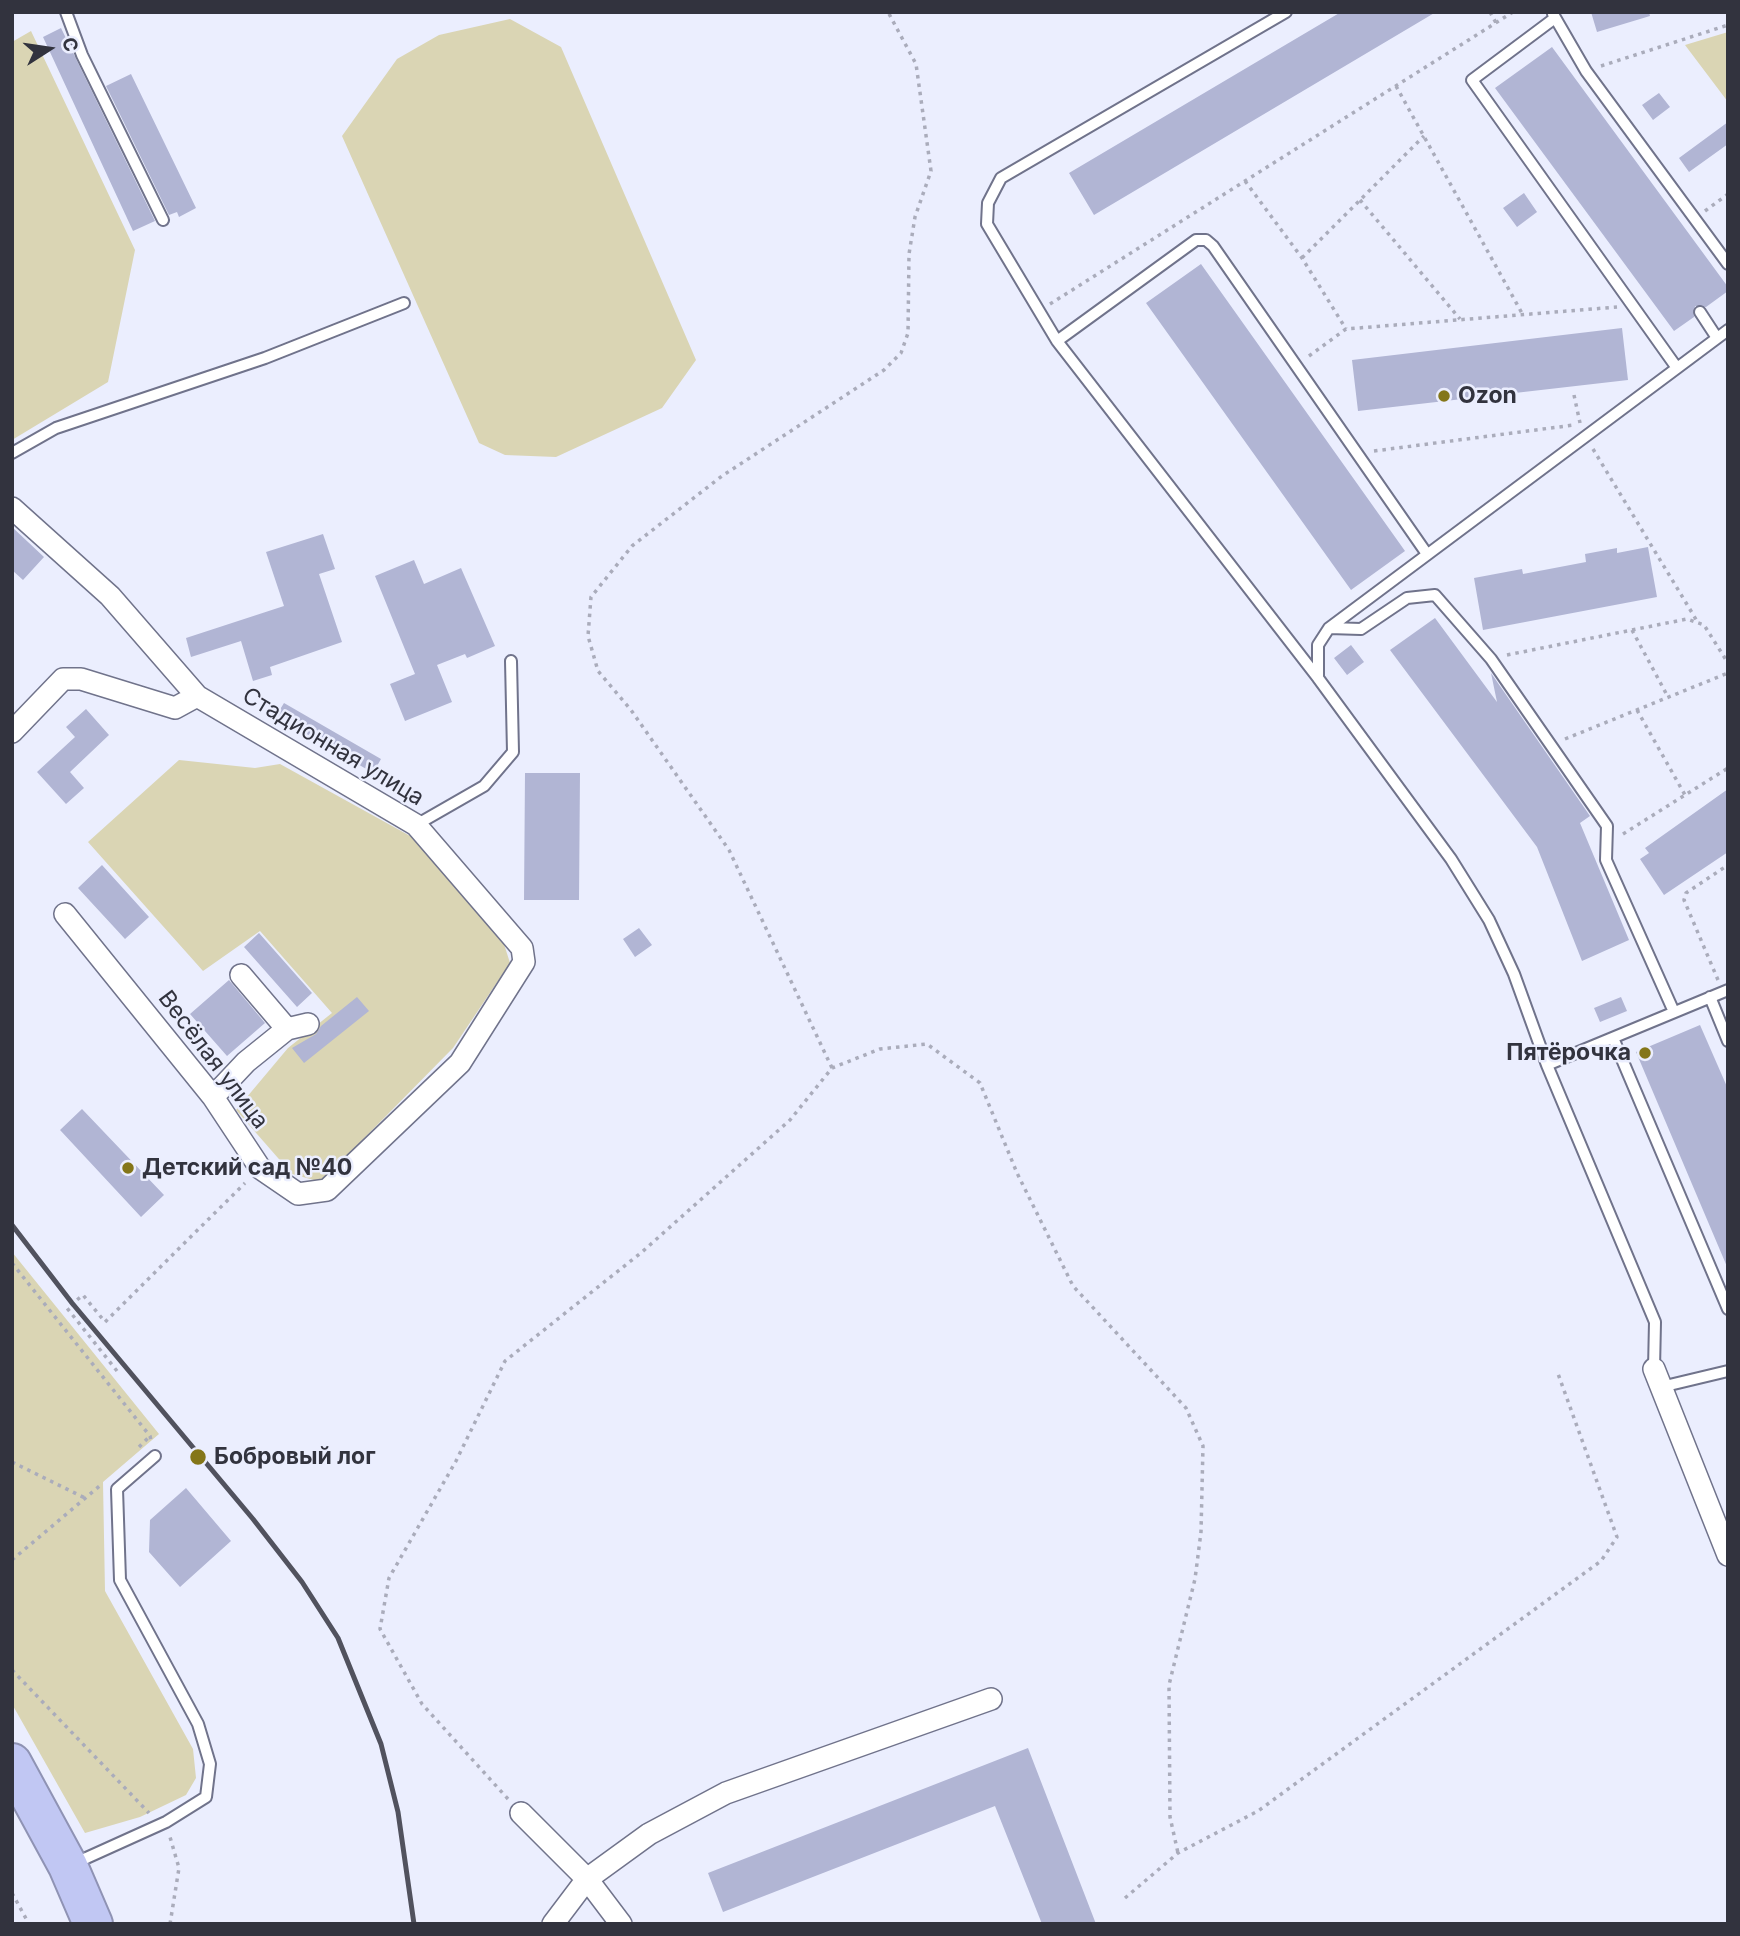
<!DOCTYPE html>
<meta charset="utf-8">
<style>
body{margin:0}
#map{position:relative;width:1740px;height:1936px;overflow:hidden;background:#ebeefe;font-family:Inter,sans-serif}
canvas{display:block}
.frame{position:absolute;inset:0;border:14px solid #32333e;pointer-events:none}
.north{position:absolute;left:14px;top:14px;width:70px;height:70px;-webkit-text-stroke:5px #ebeefe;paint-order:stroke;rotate:78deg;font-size:19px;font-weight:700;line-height:28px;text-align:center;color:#32333e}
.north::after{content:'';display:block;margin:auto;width:24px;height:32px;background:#32333e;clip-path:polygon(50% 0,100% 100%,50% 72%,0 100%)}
</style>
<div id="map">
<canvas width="1740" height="1936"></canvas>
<div class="frame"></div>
<div class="north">С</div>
</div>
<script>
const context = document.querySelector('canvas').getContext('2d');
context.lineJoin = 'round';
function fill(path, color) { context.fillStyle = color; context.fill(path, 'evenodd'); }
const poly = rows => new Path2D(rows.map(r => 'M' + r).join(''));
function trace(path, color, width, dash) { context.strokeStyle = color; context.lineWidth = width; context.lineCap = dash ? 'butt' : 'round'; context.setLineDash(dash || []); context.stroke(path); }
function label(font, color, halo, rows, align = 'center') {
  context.font = font + ' Inter,sans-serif'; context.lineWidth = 5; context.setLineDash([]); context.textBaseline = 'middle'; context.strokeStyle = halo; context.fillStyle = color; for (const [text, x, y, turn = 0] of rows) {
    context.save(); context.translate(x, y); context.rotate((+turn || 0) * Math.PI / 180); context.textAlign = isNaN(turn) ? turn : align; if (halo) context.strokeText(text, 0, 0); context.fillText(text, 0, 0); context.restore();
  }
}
const green = poly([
 [510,19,561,47,696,360,662,408,556,457,505,455,479,443,342,136,397,59,439,35],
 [31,31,135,250,108,382,12,440,12,42],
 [1728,32,1728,102,1685,45],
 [179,760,255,768,280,764,412,837,504,944,510,963,453,1048,321,1182,292,1174,236,1110,288,1048,332,1013,260,931,203,971,88,842],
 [12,1252,159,1434,103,1482,105,1591,193,1749,196,1778,186,1795,140,1817,85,1833,12,1704]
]);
const building = poly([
 [1341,12,1436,12,1094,215,1069,173],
 [1591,12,1649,12,1650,16,1597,32],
 [61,28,155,221,133,231,43,37],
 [1552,47,1728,287,1728,291,1706,307,1695,306,1694,317,1674,331,1495,88],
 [131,74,196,208,179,217,177,212,169,215,106,86],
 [1659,93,1670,107,1653,120,1642,105],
 [1728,122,1728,144,1689,172,1679,158],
 [1524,193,1537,212,1517,227,1503,208],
 [1201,264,1405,551,1351,590,1146,303],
 [1622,328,1628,380,1358,411,1352,360],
 [12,527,44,557,23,580,12,570],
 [323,534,335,569,319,574,342,642,270,667,272,675,253,681,241,641,191,657,186,638,284,606,266,552],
 [1648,547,1657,597,1483,630,1474,578,1522,569,1523,574,1586,562,1585,554,1617,548,1617,553],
 [414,560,424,584,461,568,495,646,467,658,465,654,437,665,452,702,405,721,390,684,415,674,375,576],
 [1435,618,1497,702,1491,673,1590,816,1580,823,1629,940,1582,961,1537,847,1390,650],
 [1351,645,1364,662,1347,675,1334,658],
 [284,703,381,759,373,773,276,716],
 [86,709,109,735,70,772,84,788,66,804,37,772,75,737,66,727],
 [525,773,580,773,579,900,524,900],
 [1728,789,1728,852,1664,895,1640,859,1649,853,1645,848],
 [102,865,149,917,125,939,78,888],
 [639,928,652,945,635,957,623,939],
 [259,933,312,993,297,1007,244,947],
 [229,980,265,1023,227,1056,190,1014],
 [357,997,369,1011,304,1063,292,1048,316,1034,321,1026],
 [1621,997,1627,1011,1600,1022,1594,1008],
 [1700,1025,1728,1089,1728,1269,1636,1052],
 [82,1109,164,1195,141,1217,60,1130],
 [186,1488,231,1541,180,1587,149,1552,150,1520],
 [1028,1748,1096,1924,1042,1924,995,1806,723,1912,708,1873]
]);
const path = poly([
 [1490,12,1496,23],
 [1601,66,1728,25],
 [1396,86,1523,315],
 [1245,181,1302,258,1346,329],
 [1360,200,1460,319],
 [1705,211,1728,194],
 [1302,258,1424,136],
 [1050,304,1513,12],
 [1309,356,1346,329,1617,307],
 [1574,395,1580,423],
 [1593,449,1697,621],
 [1374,451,1574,425],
 [1632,630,1668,697],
 [1507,655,1687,619,1704,625,1728,663],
 [1637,710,1685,795],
 [1565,739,1728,673],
 [1623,834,1728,768],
 [1718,980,1684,900,1686,893,1728,865],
 [832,1068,729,850,631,710,598,671,588,636,591,597,632,546,722,476,884,370,901,353,908,333,909,254,915,217,931,171,916,64,888,12],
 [12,1263,150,1436,152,1444],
 [117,1371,67,1308,83,1295,105,1322,245,1183],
 [139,1447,150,1436],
 [12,1462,87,1499],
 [12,1560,102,1484],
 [12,1670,149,1813],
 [508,1799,422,1704,380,1629,389,1578,456,1461,505,1361,642,1252,790,1120,832,1068,880,1049,927,1044,980,1083,1017,1173,1073,1286,1186,1408,1203,1446,1201,1532,1195,1579,1169,1685,1170,1817,1178,1853],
 [12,1893,29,1924],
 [1125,1898,1178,1853,1258,1811,1601,1561,1617,1537,1557,1371],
 [170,1924,179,1868,170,1837]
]);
const lane = poly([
 [66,12,82,55,163,220],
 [1286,12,1001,178,988,203,987,224,1057,341,1318,678],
 [1553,14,1586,71,1728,264],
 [1555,18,1472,80,1677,368],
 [1700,312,1717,338],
 [1728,330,1329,628,1318,645,1318,678,1451,859,1489,920,1514,974,1547,1065,1728,990],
 [1057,341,1196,240,1206,240,1213,246,1427,554],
 [12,453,56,428,265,358,404,303],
 [1329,628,1361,629,1407,598,1435,595,1491,659,1607,826,1606,860,1674,1012],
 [416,825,484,786,513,752,511,661],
 [1710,997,1728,1041],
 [1613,1038,1728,1309],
 [1547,1065,1655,1322,1654,1369],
 [1661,1387,1728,1371],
 [73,1864,166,1822,206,1797,210,1764,198,1724,120,1580,117,1489,155,1456]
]);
const street = poly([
 [12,508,110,596,197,696,416,825,522,948,524,962,460,1063,327,1190,298,1194,260,1168,213,1097,65,914],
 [12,732,63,679,81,679,175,708,197,696],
 [241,975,287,1029],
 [213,1097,246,1062,287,1029,308,1024],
 [1654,1369,1728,1555],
 [521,1813,587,1879,621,1924],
 [553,1924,587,1879,649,1834,726,1793,991,1699]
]);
const highway = poly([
 [12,1763,68,1866,93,1924]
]);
const rail = poly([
 [12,1225,72,1303,253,1519,302,1582,338,1638,381,1744,398,1812,414,1924]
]);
const markers = [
 [1444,396,7,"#847619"],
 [1645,1053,7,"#847619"],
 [128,1168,7,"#847619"],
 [198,1457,9,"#847619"]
];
const poiNames = [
 ["Ozon",1458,396],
 ["Пятёрочка",1631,1053,"right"],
 ["Детский сад №40",142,1168],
 ["Бобровый лог",214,1457]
];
const streetNames = [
 ["Стадионная улица",333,747,31],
 ["Весёлая улица",213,1060,53]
];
fill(green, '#dad5b4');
fill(building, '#b1b5d4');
trace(lane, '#70738b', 14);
trace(street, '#70738b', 24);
trace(highway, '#8f93b4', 42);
trace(path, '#aaacbb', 3.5, [3.5, 5]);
trace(lane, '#fff', 10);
trace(street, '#fff', 21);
trace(highway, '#c1c7f3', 38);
trace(rail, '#51525e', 5);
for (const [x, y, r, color] of markers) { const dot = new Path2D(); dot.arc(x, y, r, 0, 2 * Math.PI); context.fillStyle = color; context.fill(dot); trace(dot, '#ebeefe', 2.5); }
label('bold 23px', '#32333e', '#ebeefe', poiNames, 'left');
label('23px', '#32333e', '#ebeefe', streetNames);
</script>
